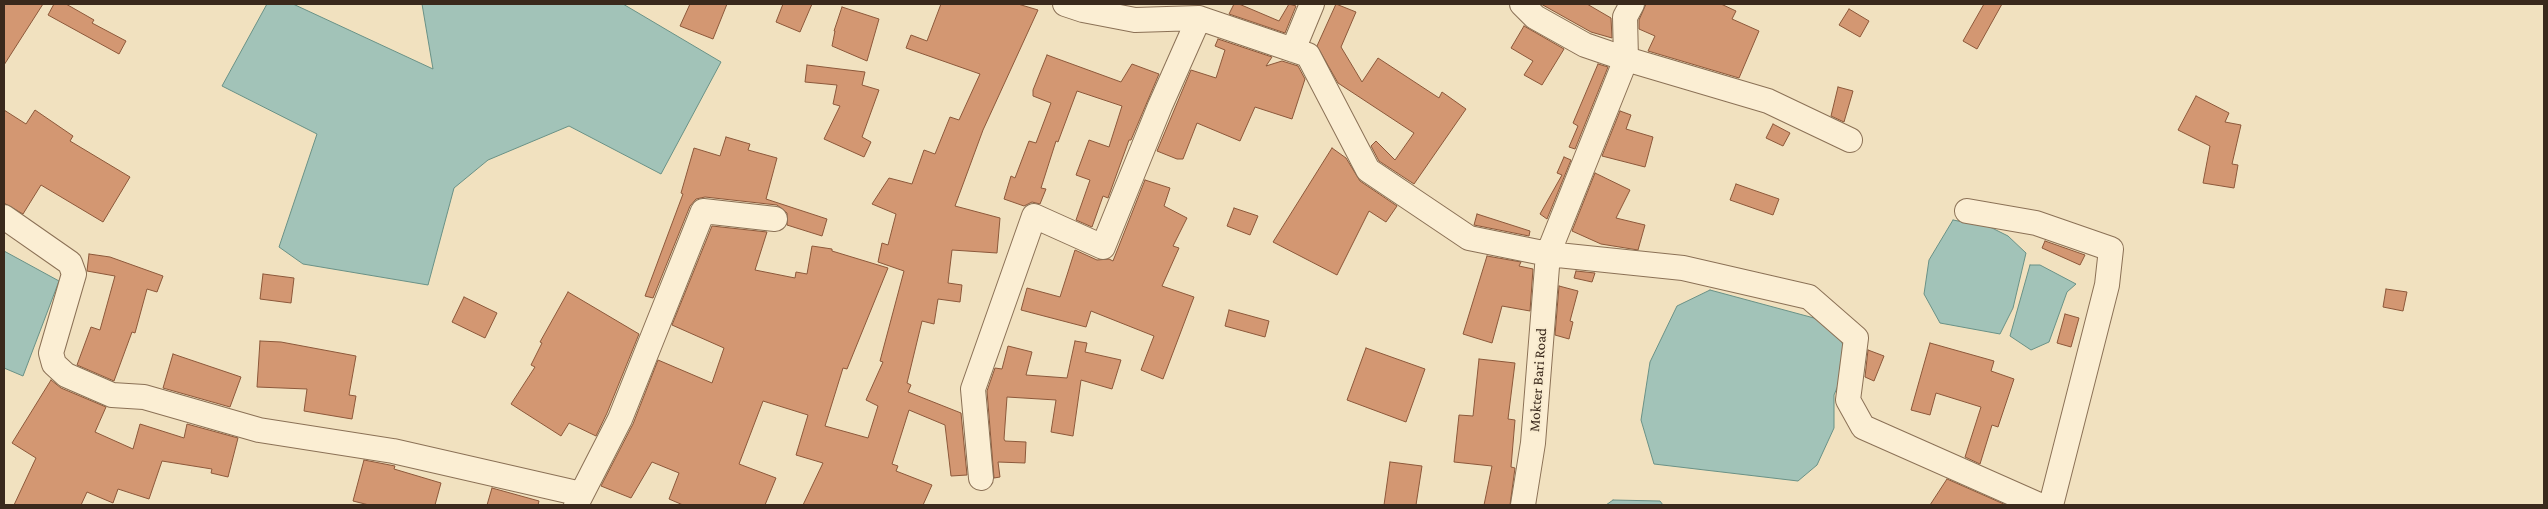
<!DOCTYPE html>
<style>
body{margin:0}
#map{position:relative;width:2548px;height:509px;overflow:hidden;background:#f1e1bf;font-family:"Crimson Pro",serif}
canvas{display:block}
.frame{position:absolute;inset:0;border:5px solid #3a291c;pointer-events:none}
</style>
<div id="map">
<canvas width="2548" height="509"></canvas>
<div class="frame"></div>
</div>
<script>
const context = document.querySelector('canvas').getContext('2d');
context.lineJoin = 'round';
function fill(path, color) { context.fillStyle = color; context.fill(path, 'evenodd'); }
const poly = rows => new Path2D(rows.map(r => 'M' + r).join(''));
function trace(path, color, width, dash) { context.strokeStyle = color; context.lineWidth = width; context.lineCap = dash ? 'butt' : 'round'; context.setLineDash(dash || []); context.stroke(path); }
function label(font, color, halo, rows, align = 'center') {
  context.font = font + ' "Crimson Pro",serif'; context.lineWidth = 4; context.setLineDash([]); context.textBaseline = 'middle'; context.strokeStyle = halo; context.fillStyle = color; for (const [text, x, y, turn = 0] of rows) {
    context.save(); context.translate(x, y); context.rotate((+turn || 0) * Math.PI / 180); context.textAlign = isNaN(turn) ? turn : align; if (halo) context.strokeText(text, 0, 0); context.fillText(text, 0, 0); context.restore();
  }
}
const water = poly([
 [267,4,293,4,433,69,422,4,623,4,721,62,661,174,569,126,488,160,454,188,428,285,303,264,279,247,317,134,222,86,267,4],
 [1953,220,1990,227,2008,236,2026,253,2013,308,2000,334,1940,323,1924,294,1929,260,1953,220],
 [4,251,59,281,23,376,4,368,4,251],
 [2030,265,2040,265,2076,284,2067,292,2049,342,2031,350,2010,336,2030,265],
 [1710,290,1814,318,1839,333,1848,362,1834,395,1834,428,1817,465,1798,481,1654,464,1641,420,1650,362,1677,306,1710,290],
 [1613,500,1660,501,1663,505,1606,505,1613,500]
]);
const building = poly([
 [4,4,43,4,4,65,4,4],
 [54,4,66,4,94,20,92,23,126,41,119,54,48,15,54,4],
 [690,4,727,4,713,39,680,26,690,4],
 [783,4,812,4,800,32,776,22,783,4],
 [941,4,1018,4,1038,10,983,130,955,206,1000,218,997,253,952,250,948,283,962,285,960,302,938,299,934,324,922,321,907,383,911,385,908,392,961,413,967,475,951,476,945,425,909,410,892,464,898,466,896,471,932,485,923,505,803,505,823,463,796,455,808,415,763,401,739,464,776,478,765,505,683,505,669,499,679,473,652,462,631,498,601,486,633,424,658,360,712,383,724,348,672,325,712,226,767,232,755,270,795,278,796,272,807,274,812,246,832,249,832,251,888,268,847,369,843,368,825,426,868,438,878,406,866,400,883,362,880,361,904,271,878,262,882,243,888,245,896,214,872,204,889,178,912,184,924,150,935,154,950,117,959,120,980,74,906,48,911,35,927,41,941,4],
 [1234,4,1239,4,1279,21,1289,4,1296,6,1285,33,1229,14,1234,4],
 [1336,4,1356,12,1341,47,1362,82,1378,58,1439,98,1442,92,1466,109,1414,184,1379,161,1371,146,1376,141,1395,160,1414,133,1338,83,1317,46,1336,4],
 [1541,4,1587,4,1611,18,1612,38,1591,32,1541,4],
 [1646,4,1721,4,1736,11,1732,19,1759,31,1739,78,1648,51,1655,36,1639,29,1639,20,1646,4],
 [1984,4,2002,4,1977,49,1963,41,1984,4],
 [842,7,879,19,867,61,832,46,835,31,834,31,842,7],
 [1849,9,1869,21,1860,37,1839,25,1849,9],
 [1524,26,1564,49,1542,85,1524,75,1533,61,1511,48,1524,26],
 [1218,39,1272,57,1266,66,1282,61,1298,66,1305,79,1292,119,1255,107,1240,141,1197,123,1183,159,1177,159,1157,151,1191,70,1216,78,1225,50,1215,46,1218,39],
 [1047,55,1121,82,1132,64,1159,74,1131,140,1129,140,1108,198,1103,196,1092,227,1076,220,1090,180,1076,175,1089,140,1109,147,1122,106,1077,91,1058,142,1056,141,1041,188,1046,189,1040,204,1032,202,1024,206,1004,199,1011,176,1015,178,1029,141,1036,143,1051,103,1033,96,1033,90,1047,55],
 [1598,64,1608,67,1575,149,1569,147,1578,126,1573,123,1598,64],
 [807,65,865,72,862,85,879,90,862,137,871,142,864,157,824,139,840,106,833,104,837,85,805,82,807,65],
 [1838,87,1853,91,1844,122,1831,116,1838,87],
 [2196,96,2229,113,2225,122,2241,125,2232,164,2238,165,2234,188,2203,183,2210,146,2178,130,2196,96],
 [4,110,26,124,35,110,73,136,70,141,130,177,103,222,41,185,23,214,4,203,4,110],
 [1620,111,1631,115,1626,129,1653,137,1645,167,1602,156,1620,111],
 [1773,124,1790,133,1783,146,1766,138,1773,124],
 [726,137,750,144,748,150,777,158,766,199,827,219,822,236,787,225,787,213,777,205,705,197,696,199,690,206,653,298,645,296,683,194,681,193,694,148,720,156,726,137],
 [1332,148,1346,158,1360,181,1397,206,1386,222,1369,211,1337,275,1273,242,1332,148],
 [1564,157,1571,160,1547,219,1540,214,1562,175,1557,173,1564,157],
 [1595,173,1630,190,1616,218,1645,225,1638,250,1601,244,1572,231,1595,173],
 [1145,180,1170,188,1164,206,1187,218,1173,246,1179,248,1162,286,1194,297,1163,379,1141,370,1154,336,1091,311,1086,327,1021,310,1027,288,1060,297,1075,250,1097,260,1109,259,1113,261,1145,180],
 [1736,184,1779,199,1773,215,1730,200,1736,184],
 [1234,208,1258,216,1250,235,1227,226,1234,208],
 [1477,214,1530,231,1529,236,1474,225,1477,214],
 [2045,241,2085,255,2080,265,2042,248,2045,241],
 [89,254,110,257,163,276,157,292,147,289,135,333,132,332,114,381,77,365,91,327,100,330,115,276,87,271,89,254],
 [1487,256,1521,262,1519,266,1533,269,1530,311,1502,306,1492,343,1463,334,1487,256],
 [1576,271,1595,273,1592,282,1574,278,1576,271],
 [263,274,294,278,291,303,260,299,263,274],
 [1559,286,1578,291,1570,321,1573,322,1569,339,1555,335,1559,286],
 [2386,289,2407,292,2403,311,2383,307,2386,289],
 [568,292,639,334,607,413,596,436,569,423,561,436,511,404,535,367,531,365,542,343,540,342,568,292],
 [464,297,497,313,485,338,452,322,464,297],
 [1229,310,1269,321,1265,337,1225,326,1229,310],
 [2065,314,2079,318,2071,347,2057,343,2065,314],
 [260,341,281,342,356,356,349,395,356,396,352,419,304,411,307,389,257,387,260,341],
 [1075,341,1087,343,1085,352,1121,360,1112,389,1081,380,1073,436,1051,432,1056,400,1007,397,1004,439,1005,441,1026,442,1025,463,998,462,1000,477,994,478,987,391,995,368,1002,369,1008,346,1032,352,1026,375,1067,378,1075,341],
 [1930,343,1994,361,1991,371,2014,379,1998,427,1992,425,1980,464,1965,457,1981,407,1936,393,1930,415,1911,410,1930,343],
 [1366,348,1425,369,1406,422,1347,400,1366,348],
 [1868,350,1884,356,1874,381,1865,377,1868,350],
 [173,354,241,377,230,407,163,388,173,354],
 [1479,359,1515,363,1508,419,1515,420,1511,467,1515,468,1510,505,1484,505,1492,466,1454,462,1459,415,1473,416,1479,359],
 [51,380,61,388,106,407,95,432,133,449,140,424,184,438,187,424,238,438,228,477,211,473,212,469,162,461,149,499,118,489,113,503,87,492,81,505,14,505,36,458,12,443,51,380],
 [364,460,395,466,394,469,441,483,435,505,369,505,353,501,364,460],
 [1390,462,1422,466,1416,505,1384,505,1390,462],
 [1947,479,2006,505,1930,505,1947,479],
 [492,488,539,501,538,505,487,505,492,488]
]);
const minor = poly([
 [1065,4,1083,10,1135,20,1199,18,1308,55,1368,170,1469,238,1548,254,1683,268,1809,297,1856,338,1848,400,1863,427,2039,505],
 [1522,4,1535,17,1585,45,1626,59,1548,254,1533,443,1523,505],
 [1632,4,1625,17,1626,59,1768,101,1850,140],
 [1293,50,1312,4],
 [1967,211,2036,223,2111,249,2107,285,2051,505],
 [4,217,70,263,74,274,51,353,54,364,66,375,112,395,144,397,259,430,393,451,581,494],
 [981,478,973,389,1034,216,1103,247,1160,106,1199,18],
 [576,505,620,419,703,211,775,219]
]);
const streetNames = [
 ["Mokter Bari Road",1538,380,-86]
];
fill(water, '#a2c3b8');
trace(water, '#699186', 1);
fill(building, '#d39772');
trace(building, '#8c583a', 1);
trace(minor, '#8b7156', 26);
trace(minor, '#fbeed3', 24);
label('15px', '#3a291c', '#f8ebcf', streetNames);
</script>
